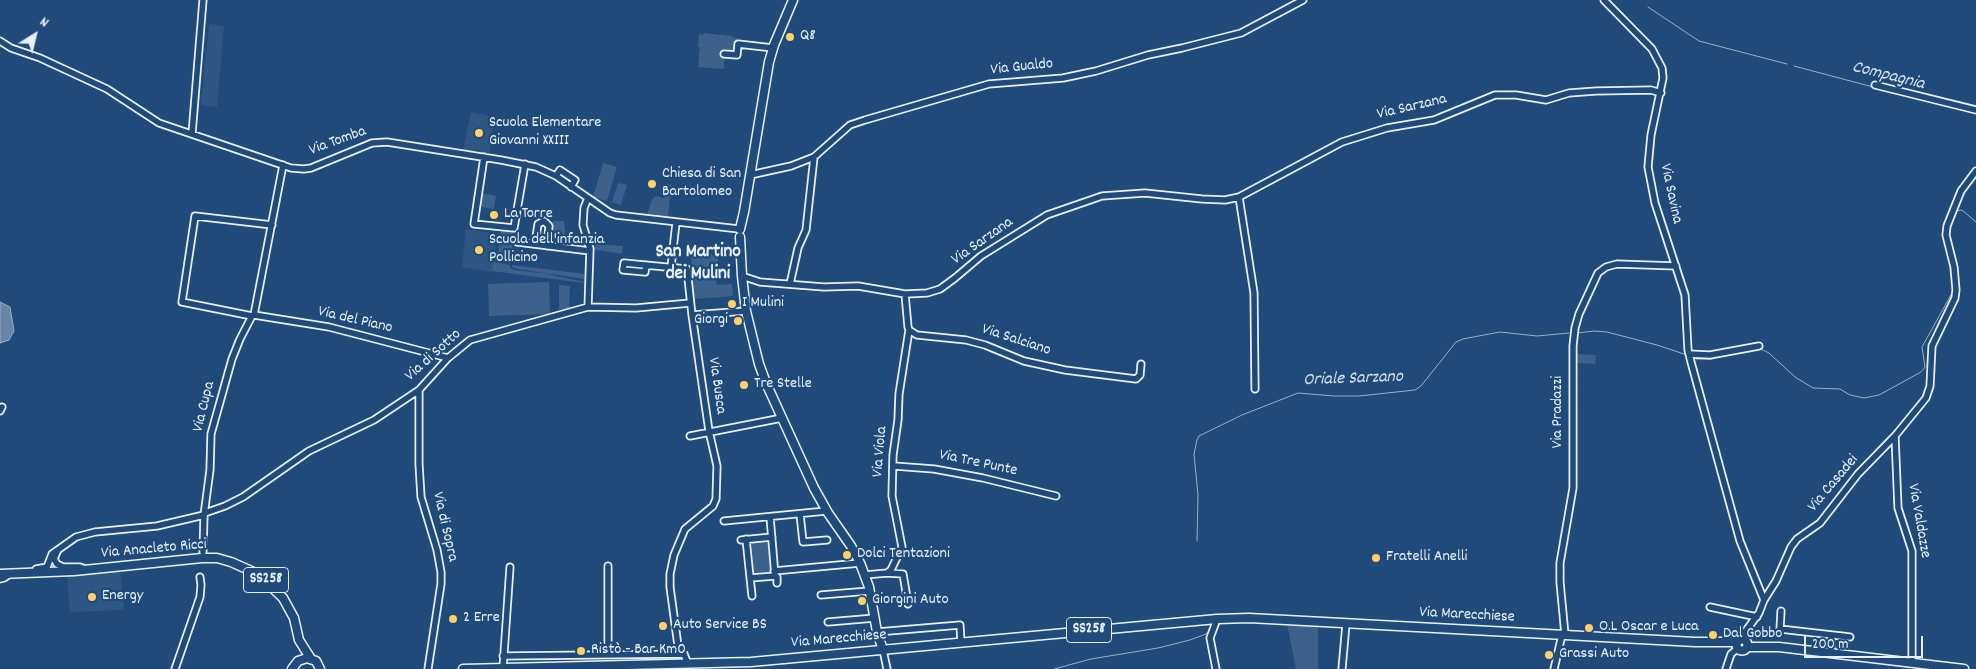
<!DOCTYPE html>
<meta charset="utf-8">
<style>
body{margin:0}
#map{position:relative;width:1976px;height:669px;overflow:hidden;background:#1f4a7a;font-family:Dekko,sans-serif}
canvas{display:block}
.north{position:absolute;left:10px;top:10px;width:50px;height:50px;-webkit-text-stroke:4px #1f4a7a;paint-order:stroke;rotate:36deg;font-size:14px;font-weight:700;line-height:20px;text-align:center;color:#e8f1f8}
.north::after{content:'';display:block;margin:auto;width:18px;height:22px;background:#e8f1f8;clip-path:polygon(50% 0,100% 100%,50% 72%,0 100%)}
.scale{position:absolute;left:1804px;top:636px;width:119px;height:22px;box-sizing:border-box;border:2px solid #e8f1f8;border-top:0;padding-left:6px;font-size:15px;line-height:18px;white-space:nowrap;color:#e8f1f8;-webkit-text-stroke:4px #1f4a7a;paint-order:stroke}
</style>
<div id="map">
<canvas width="1976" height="669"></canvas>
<div class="north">N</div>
<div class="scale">200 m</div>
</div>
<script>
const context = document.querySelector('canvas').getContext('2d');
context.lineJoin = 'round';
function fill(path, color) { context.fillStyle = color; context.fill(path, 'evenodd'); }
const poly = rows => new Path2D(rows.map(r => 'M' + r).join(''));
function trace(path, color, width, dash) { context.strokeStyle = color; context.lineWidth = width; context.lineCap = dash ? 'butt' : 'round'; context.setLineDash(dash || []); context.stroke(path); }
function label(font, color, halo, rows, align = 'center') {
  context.font = font + ' Dekko,sans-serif'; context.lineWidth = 4.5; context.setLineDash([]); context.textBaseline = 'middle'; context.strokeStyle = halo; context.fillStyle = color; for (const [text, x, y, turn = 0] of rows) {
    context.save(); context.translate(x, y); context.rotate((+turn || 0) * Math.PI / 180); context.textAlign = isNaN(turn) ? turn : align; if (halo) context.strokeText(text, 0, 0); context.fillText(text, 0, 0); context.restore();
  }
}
const built = poly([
 [209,24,224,26,217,107,201,105],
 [471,112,494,117,489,154,481,153,480,150,476,149,474,152,463,150],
 [466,229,497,234,492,272,462,267],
 [120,570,124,610,70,612,67,575]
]);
const green = poly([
 [704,33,731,36,732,37,737,38,735,51,724,50,724,69,698,67,700,47,698,47,699,34,703,35],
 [603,163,617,167,607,201,593,197],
 [618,183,627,185,621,205,612,202],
 [668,184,671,184,668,217,647,215,652,199,656,196,664,198],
 [482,193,496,196,494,209,480,207],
 [553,221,564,221,566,242,586,243,585,247,550,243],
 [501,230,514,232,510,263,497,261],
 [592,244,623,246,622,254,592,249],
 [691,253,718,255,718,268,715,269,717,285,732,284,733,296,694,299],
 [493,262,510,265,510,268,515,270,548,274,584,282,584,283,492,271],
 [512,265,585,274,584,279,518,269,512,267],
 [549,282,550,314,489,316,488,284],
 [559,285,570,286,569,309,559,309],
 [1577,354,1596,355,1595,364,1576,363],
 [768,541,771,571,754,573,751,543],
 [1287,624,1318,625,1318,669,1296,669]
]);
const water = poly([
 [0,302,10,307,14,331,9,340,0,343,0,302]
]);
const stream = poly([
 [1648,7,1699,41,1787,64],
 [1794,66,1873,87],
 [1956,211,1962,210,1976,222],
 [1956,262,1957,268],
 [1577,333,1594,331,1607,332,1657,345,1687,355],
 [1743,352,1761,349,1769,353,1795,377,1813,388,1840,389,1850,395,1864,398,1879,395,1921,372,1925,367,1922,347,1952,293],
 [1696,359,1712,359,1720,356],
 [1197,541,1198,495,1194,454,1197,440,1199,436,1242,415,1298,393,1334,396,1359,396,1415,390,1421,386,1456,342,1463,339,1500,332,1537,336,1569,333],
 [1054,669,1091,659,1158,648,1190,640,1206,634,1209,631,1212,623]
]);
const minor = poly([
 [1604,0,1652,49,1662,68,1663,78,1651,135,1648,167,1655,203,1685,295,1688,350,1691,362,1740,541,1764,600,1759,613,1745,632,1743,640],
 [0,41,11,48,40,58,107,89,159,123,291,168,304,169,311,168,372,143,387,142,501,160,536,167,556,176,610,213,616,215,739,229],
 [724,54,737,55,738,44,773,48],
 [1875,85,1976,110],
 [192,134,203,0],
 [484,157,474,224,514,228,525,164],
 [750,175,791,166,814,157,850,125,865,120,989,84,1063,78,1096,71,1148,55,1182,48,1241,33,1303,0],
 [556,176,560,170,575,180,571,187],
 [1239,197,1254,293,1255,389],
 [588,198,584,208,583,225,590,249,588,307],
 [517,242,590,251],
 [535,244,538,224,544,221,549,226,547,246],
 [646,265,645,272,623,270,624,263,687,269,692,315,709,431,717,466,716,499,713,506,685,529,674,555,670,574,670,587,678,646,684,654,688,664],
 [671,267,676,223],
 [742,276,760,282,824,287,858,286,905,294,927,293,940,289,955,278,981,256,1047,215,1102,196,1145,193,1202,199,1225,200,1239,197,1342,142,1387,128,1434,120,1495,95,1516,95,1546,100,1569,93,1596,91,1651,90,1661,93],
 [790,284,798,248,806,230,814,157],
 [905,294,908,327,909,330,917,335,966,340,985,345,1024,361,1065,370,1136,379,1140,375,1141,364],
 [254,315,329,327,448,358],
 [254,315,283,165],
 [692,315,746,311],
 [252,316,182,302,195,216,272,225],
 [1689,354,1710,355,1759,346],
 [419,390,419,464,421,497,437,550,441,572,441,584,428,669],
 [0,411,2,407],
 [690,436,782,418],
 [894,466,934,469,983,478,1056,496],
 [205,513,225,506,243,497,309,451,374,420,419,390,448,358,470,340,588,307,636,308,690,303],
 [800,514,803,542,827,540],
 [770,517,775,576,777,577,777,583],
 [724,521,826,511],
 [746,539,752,596],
 [741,540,772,537],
 [57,552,54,559,57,564,63,567,80,567,85,569],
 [203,552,204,515,210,470,211,434,232,359,240,339,252,316,254,315],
 [608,566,608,655],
 [36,569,47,567,52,554,76,537,95,532,157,526,204,515],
 [774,571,860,563],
 [887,573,903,574,908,604],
 [865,575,887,573,891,570,902,547,892,496,893,455,898,420,899,394,909,330],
 [750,578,775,576],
 [0,579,4,578,10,574],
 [821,595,869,591],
 [1764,600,1776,581,1791,547,1797,539,1820,523,1858,474,1895,436],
 [1710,607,1757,617],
 [1781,611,1780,629,1850,637],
 [828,622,875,618],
 [877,632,960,625,961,643],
 [1565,635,1560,582,1560,563,1573,488,1573,346,1575,328,1579,314,1598,273,1606,267,1617,264,1676,266],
 [1831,635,1831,653],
 [883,650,887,669],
 [503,656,684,654],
 [1912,663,1912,551,1898,508,1895,436,1926,398,1930,386,1932,346,1955,298,1956,290,1954,267,1946,235,1947,226,1961,191,1976,171],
 [503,668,510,567],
 [175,669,200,597,201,585,200,577],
 [1216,669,1210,638,1217,619],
 [1342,669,1346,624],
 [1554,669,1562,635],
 [1726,669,1731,654,1737,649]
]);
const major = poly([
 [740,229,744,212,769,62,774,45,793,0],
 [740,237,742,276,746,311,759,364,766,383,814,488,828,513,851,546,860,563,869,587,877,632,883,650],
 [0,574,74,571,202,558,217,558,231,562,258,574,283,598,294,618,299,640,311,659],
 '1736.5 645a5.5 5.5 0 1 1 11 0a5.5 5.5 0 1 1-11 0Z',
 [1747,647,1779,647,1964,669],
 [292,669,298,661,307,658,316,661,320,669],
 [463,669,751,662,1217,619,1249,618,1695,642,1737,642]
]);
const markers = [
 [790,37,5,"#ffd166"],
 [479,133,5,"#ffd166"],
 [652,184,5,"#ffd166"],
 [494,215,5,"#ffd166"],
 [479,250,5,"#ffd166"],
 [732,304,5,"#ffd166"],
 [738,321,5,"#ffd166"],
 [744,385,5,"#ffd166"],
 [847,555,5,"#ffd166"],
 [1376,558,5,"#ffd166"],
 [92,597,5,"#ffd166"],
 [862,601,5,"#ffd166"],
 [453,619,5,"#ffd166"],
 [663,626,5,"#ffd166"],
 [1589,628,5,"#ffd166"],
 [1713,635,5,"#ffd166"],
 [581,651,5,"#ffd166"],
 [1549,655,5,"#ffd166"]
];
const shields = [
 [266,580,45],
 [1089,630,45]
];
const shieldNames = [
 ["SS258",266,580],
 ["SS258",1089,630]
];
const poiNames = [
 ["Q8",800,37],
 ["Scuola Elementare",489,124],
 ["Giovanni XXIII",489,142],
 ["Chiesa di San",662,175],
 ["Bartolomeo",662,193],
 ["La Torre",504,215],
 ["Scuola dell'infanzia",489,241],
 ["Pollicino",489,259],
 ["I Mulini",742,304],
 ["Giorgi",728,321,"right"],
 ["Tre Stelle",754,385],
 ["Dolci Tentazioni",857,555],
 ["Fratelli Anelli",1386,558],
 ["Energy",102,597],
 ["Giorgini Auto",872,601],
 ["2 Erre",463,619],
 ["Auto Service BS",673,626],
 ["O.L Oscar e Luca",1599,628],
 ["Dal Gobbo",1723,635],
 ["Ristò - Bar Km0",591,651],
 ["Grassi Auto",1559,655]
];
const streetNames = [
 ["Via Gualdo",1022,68,-6],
 ["Via Sarzana",1412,108,-13],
 ["Via Tomba",338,142,-20],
 ["Via Savina",1670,194,78],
 ["Via Sarzana",983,242,-35],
 ["Via del Piano",355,321,13],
 ["Via Salciano",1016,341,18],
 ["Via di Sotto",434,356,-42],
 ["Via Busca",716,386,82],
 ["Via Cupa",205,407,-76],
 ["Via Pradazzi",1559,412,-90],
 ["Via Viola",881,452,-85],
 ["Via Tre Punte",978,464,12],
 ["Via Casadei",1834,484,-50],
 ["Via Valdazze",1918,521,80],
 ["Via di Sopra",444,527,77],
 ["Via Anacleto Ricci",154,550,-5],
 ["Via Marecchiese",1467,616,3],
 ["Via Marecchiese",839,640,-5]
];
const waterNames = [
 ["Compagnia",1888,77,14],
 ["Oriale Sarzano",1353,380,-2]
];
const quarterNames = [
 ["San Martino",698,253],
 ["dei Mulini",698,275]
];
fill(built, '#2e5683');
fill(green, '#3c628c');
fill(water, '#6685a7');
trace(water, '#9ab0c7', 1);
trace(stream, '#9ab0c7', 1);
trace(minor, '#e8f1f8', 9);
trace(major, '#e8f1f8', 11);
trace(minor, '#1f4a7a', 5.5);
trace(major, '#1f4a7a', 8);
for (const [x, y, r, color] of markers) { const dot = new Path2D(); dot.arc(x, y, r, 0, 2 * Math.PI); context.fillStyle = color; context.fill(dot); trace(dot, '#1f4a7a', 2); }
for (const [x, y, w] of shields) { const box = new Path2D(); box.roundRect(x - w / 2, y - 12.5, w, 25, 4); context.fillStyle = '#1f4a7a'; context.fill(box); trace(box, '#e8f1f8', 1); }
label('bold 15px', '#e8f1f8', null, shieldNames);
label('16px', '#e8f1f8', '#1f4a7a', poiNames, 'left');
label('16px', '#e8f1f8', '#1f4a7a', streetNames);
label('italic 18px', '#d4e1ec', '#1f4a7a', waterNames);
label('bold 19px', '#e8f1f8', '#1f4a7a', quarterNames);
</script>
